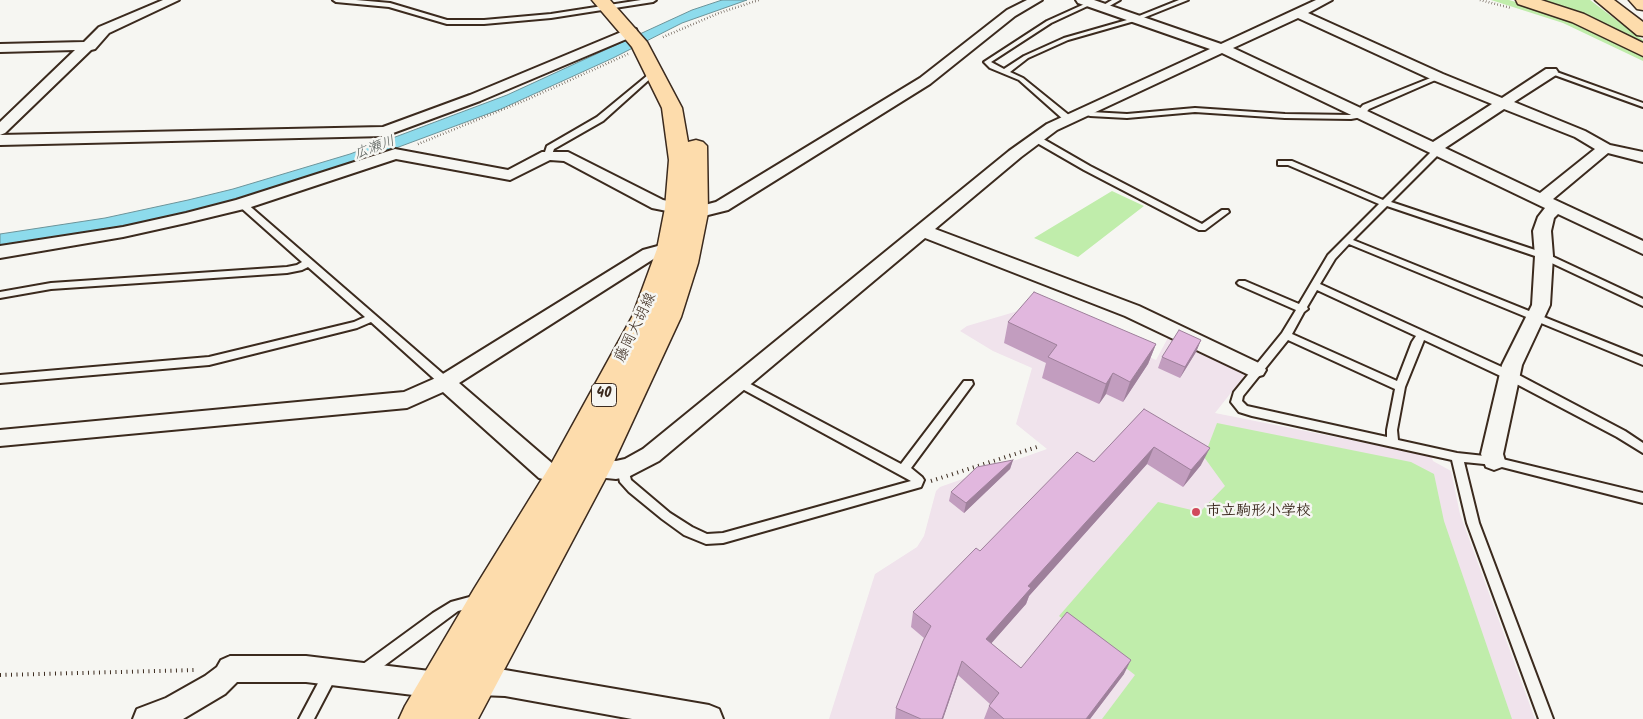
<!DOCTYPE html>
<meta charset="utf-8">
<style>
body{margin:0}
canvas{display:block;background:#f6f6f2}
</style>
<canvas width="1643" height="719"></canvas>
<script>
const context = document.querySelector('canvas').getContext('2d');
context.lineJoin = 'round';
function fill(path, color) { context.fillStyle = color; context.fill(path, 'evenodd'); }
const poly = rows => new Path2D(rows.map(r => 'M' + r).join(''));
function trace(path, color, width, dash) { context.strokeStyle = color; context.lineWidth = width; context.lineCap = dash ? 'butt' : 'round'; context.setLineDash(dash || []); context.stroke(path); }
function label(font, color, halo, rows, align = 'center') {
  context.font = font + ' Kalam,"Klee One",sans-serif'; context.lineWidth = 5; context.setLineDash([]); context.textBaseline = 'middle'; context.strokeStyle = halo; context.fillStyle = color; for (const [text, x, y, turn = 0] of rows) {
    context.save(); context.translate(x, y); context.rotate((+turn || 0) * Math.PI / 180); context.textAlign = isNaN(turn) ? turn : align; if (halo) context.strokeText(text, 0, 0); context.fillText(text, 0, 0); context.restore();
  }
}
const built = poly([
 [1029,304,1156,360,1170,334,1242,368,1245,375,1215,413,1431,456,1433,461,1451,471,1460,514,1535,719,829,719,875,574,917,547,924,536,936,491,940,487,1047,449,1016,424,1032,368,993,351,960,331,967,326,1018,311]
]);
const green = poly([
 [1491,0,1509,0,1558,14,1643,55,1643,61,1563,23],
 [1535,0,1590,0,1643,40,1643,46],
 [1112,191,1144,206,1078,257,1034,238],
 [1217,423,1411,462,1434,474,1444,521,1512,719,1102,719,1135,675,1059,616,1158,502,1200,512,1225,486,1204,457]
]);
const water = poly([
 [722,0,747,0,682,23,613,58,501,109,361,161,252,196,155,220,66,236,0,245,0,234,105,218,188,200,233,189,350,154,507,95,692,10,722,0]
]);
const pathFar1 = poly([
 [1480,0,1511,8],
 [663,37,719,13,759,0],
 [418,144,526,100,628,54]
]);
const path = poly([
 [931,481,1037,447],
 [0,675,197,670]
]);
const service = poly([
 [333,0,356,0,390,3,447,20,484,20,551,14,641,0,656,0,653,2,551,18,484,24,447,24,389,7,336,2,333,0],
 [1112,0,1120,0,1106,8,1102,8,1102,6,1112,0],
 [1179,0,1188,0,1138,20,1068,40,1028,58,1010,72,1023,78,1070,116,1070,120,1064,120,1019,80,990,68,984,62,1047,21,1089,2,1094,3,1051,23,991,62,1004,69,1024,56,1064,38,1134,18,1179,0],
 [1551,70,1643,103,1643,107,1549,73,1548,72,1551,70],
 [657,72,660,74,659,75,652,77,603,121,554,149,551,157,545,157,544,155,547,146,597,117,648,75,657,72],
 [1438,75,1441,77,1440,78,1369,109,1362,117,1351,119,1285,118,1195,112,1127,118,1090,116,1077,111,1081,109,1091,112,1127,114,1195,108,1285,114,1351,115,1356,113,1363,105,1438,75],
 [1032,136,1038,136,1090,166,1202,224,1222,210,1228,210,1229,212,1205,230,1199,230,1084,170,1032,140,1032,136],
 [1431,146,1434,146,1438,148,1437,156,1391,202,1547,254,1643,299,1643,306,1541,258,1387,206,1353,240,1643,357,1643,365,1349,244,1335,259,1320,284,1515,373,1625,431,1643,443,1643,453,1617,437,1507,379,1424,340,1405,387,1397,430,1398,440,1457,453,1494,457,1643,493,1643,503,1494,465,1464,462,1479,523,1553,719,1539,719,1467,523,1452,460,1252,416,1239,412,1231,402,1234,392,1282,333,1296,310,1239,285,1237,283,1239,281,1245,281,1299,304,1328,255,1379,204,1288,165,1278,165,1278,161,1292,161,1383,200,1430,153,1431,146],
 [1317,290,1416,336,1412,342,1397,381,1292,334,1304,312,1308,309,1307,307,1317,290],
 [1288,340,1395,389,1387,430,1387,437,1247,406,1242,401,1243,396,1288,340],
 [239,202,245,202,449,379,450,382,449,385,441,385,371,322,357,328,209,365,0,383,0,375,209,357,354,322,365,317,308,267,302,270,287,273,51,289,0,298,0,292,51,283,287,267,297,265,302,262,239,206,239,202],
 [739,378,901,464,964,381,972,381,973,384,911,468,922,477,924,480,921,487,723,543,706,544,684,535,662,519,629,492,620,482,617,469,619,466,623,465,627,466,631,480,670,513,692,527,707,534,723,533,911,481,735,385,734,382,735,379,739,378],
 [477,595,481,597,483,601,481,605,458,611,369,677,364,678,359,677,357,672,359,667,433,613,451,602,477,595],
 [331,667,336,668,338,673,314,719,299,719,326,668,331,667]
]);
const minor = poly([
 [163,0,179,0,109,33,95,49,91,50,5,133,0,135,0,122,75,50,0,52,0,44,84,42,99,27,163,0],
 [1027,0,1042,0,1015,16,930,84,728,210,696,218,690,217,688,213,690,209,716,202,920,78,1007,10,1027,0],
 [1076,0,1094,0,1221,44,1316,0,1332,0,1308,13,1443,74,1502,98,1546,69,1556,69,1558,72,1556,75,1514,102,1585,131,1610,145,1643,152,1643,162,1608,153,1553,199,1643,241,1643,254,1558,214,1554,218,1551,231,1553,256,1550,305,1522,365,1503,454,1505,461,1502,467,1494,470,1486,467,1481,454,1502,365,1532,305,1535,256,1533,231,1538,217,1545,208,1222,53,1057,130,1021,157,935,229,1139,306,1263,365,1266,370,1263,375,1256,377,1249,375,1125,316,925,238,659,461,630,476,616,479,596,477,561,484,539,478,443,392,407,408,0,446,0,430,404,392,438,377,643,250,669,243,675,245,678,249,675,253,655,258,459,383,553,464,561,466,596,459,616,461,625,459,643,449,1009,151,1047,124,1210,49,1078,3,1076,0],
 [1298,18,1433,80,1492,104,1433,142,1233,48,1298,18],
 [1504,109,1575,137,1595,149,1540,193,1445,148,1504,109],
 [631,28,636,29,637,32,636,35,480,101,385,136,0,145,0,135,383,127,470,95,631,28],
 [395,149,508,170,542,152,568,152,663,200,683,204,685,208,683,212,677,213,652,208,564,161,550,160,510,180,396,159,248,208,186,223,123,237,0,258,0,246,123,227,186,213,236,200,395,149],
 [230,656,306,656,438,672,505,670,709,705,719,709,723,719,632,719,505,696,479,695,438,698,306,682,237,682,225,694,183,719,133,719,137,709,166,698,205,676,217,667,221,660,230,656]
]);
const primary = poly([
 [592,0,610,0,647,42,682,108,688,142,696,140,703,142,707,146,708,213,698,263,681,317,611,468,478,719,399,719,405,706,474,589,550,466,632,317,657,249,665,208,669,160,662,108,632,47,592,0]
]);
const motorway = poly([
 [1516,0,1541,0,1584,14,1643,43,1643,56,1572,22,1518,4,1516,0],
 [1595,0,1614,0,1643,22,1643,36,1637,35,1595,0],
 [1629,0,1643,0,1643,10,1637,9,1629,0]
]);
const wall = poly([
 [1008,322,1156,344,1148,364,1123,402,1106,394,1099,404,1042,378,1046,363,1004,343],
 [1201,340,1196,352,1180,378,1158,368,1162,357],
 [1144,409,1201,465,1183,487,1147,464,1029,596,1026,604,991,643,1021,668,1124,674,1090,719,984,719,989,706,990,704,958,675,943,719,895,719,896,708,924,638,911,627,913,612,980,551,1094,462],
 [1013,460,1010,469,964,513,949,501,951,492]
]);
const shadedWall = poly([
 [1201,340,1196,352,1180,378,1185,367],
 [1156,344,1148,364,1123,402,1130,382],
 [1113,373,1106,394,1099,404,1106,384],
 [1154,447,1147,464,1029,596,1026,604,982,654,986,639,1028,586],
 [1210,448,1201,465,1183,487,1191,470],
 [1013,460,1010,469,964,513,966,503],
 [1131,660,1124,674,1090,719,1086,719],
 [962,661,958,675,943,719,942,719]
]);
const building = poly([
 [1034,292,1156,344,1130,382,1113,373,1106,384,1048,357,1057,345,1008,322,1034,292],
 [1179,330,1201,340,1185,367,1162,357,1179,330],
 [1144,409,1210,448,1191,470,1154,447,1028,586,1031,588,986,639,1021,668,1067,612,1131,660,1086,719,1004,719,989,706,999,693,962,661,942,719,921,719,896,708,923,641,931,626,913,612,976,548,980,551,1077,452,1094,462,1144,409],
 [1013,460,966,503,951,492,977,467,1013,460]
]);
const markers = [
 [1196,512,5,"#d1495b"]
];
const farWaternames = [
 ["広瀬川",375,149,-20]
];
const shields = [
 [604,395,25]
];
const shieldNames = [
 ["40",604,395]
];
const streetNames = [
 ["藤岡大胡線",637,328,-64]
];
const poiNames = [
 ["市立駒形小学校",1206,512]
];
fill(built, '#f0e3ec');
fill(green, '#c0edab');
fill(water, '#8ddbec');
trace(water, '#6c949a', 1);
trace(service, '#3b2a1e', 4);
trace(minor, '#3b2a1e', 4);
trace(primary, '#3b2a1e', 3);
trace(motorway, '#3b2a1e', 3);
trace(pathFar1, '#3b2a1e', 2.5, [0.5, 2.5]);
trace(path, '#3b2a1e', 4, [1, 4.5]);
fill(service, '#f6f6f2');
fill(minor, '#f6f6f2');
fill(primary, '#fddcac');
fill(motorway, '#fddcac');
fill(wall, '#c29dbf');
fill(shadedWall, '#9e809b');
fill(building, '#e1b7de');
trace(building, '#9e809b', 1);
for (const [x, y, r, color] of markers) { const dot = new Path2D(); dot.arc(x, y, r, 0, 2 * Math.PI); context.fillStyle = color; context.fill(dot); trace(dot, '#f6f6f2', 2); }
label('italic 14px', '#505652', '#f6f6f2', farWaternames);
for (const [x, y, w] of shields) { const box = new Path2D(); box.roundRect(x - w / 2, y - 11.5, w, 23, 4); context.fillStyle = '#f6f6f2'; context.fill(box); trace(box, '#3b2a1e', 1); }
label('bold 14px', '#3b2a1e', null, shieldNames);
label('15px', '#3b2a1e', '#f6f6f2', streetNames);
label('bold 15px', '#3b2a1e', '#f6f6f2', poiNames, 'left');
</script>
